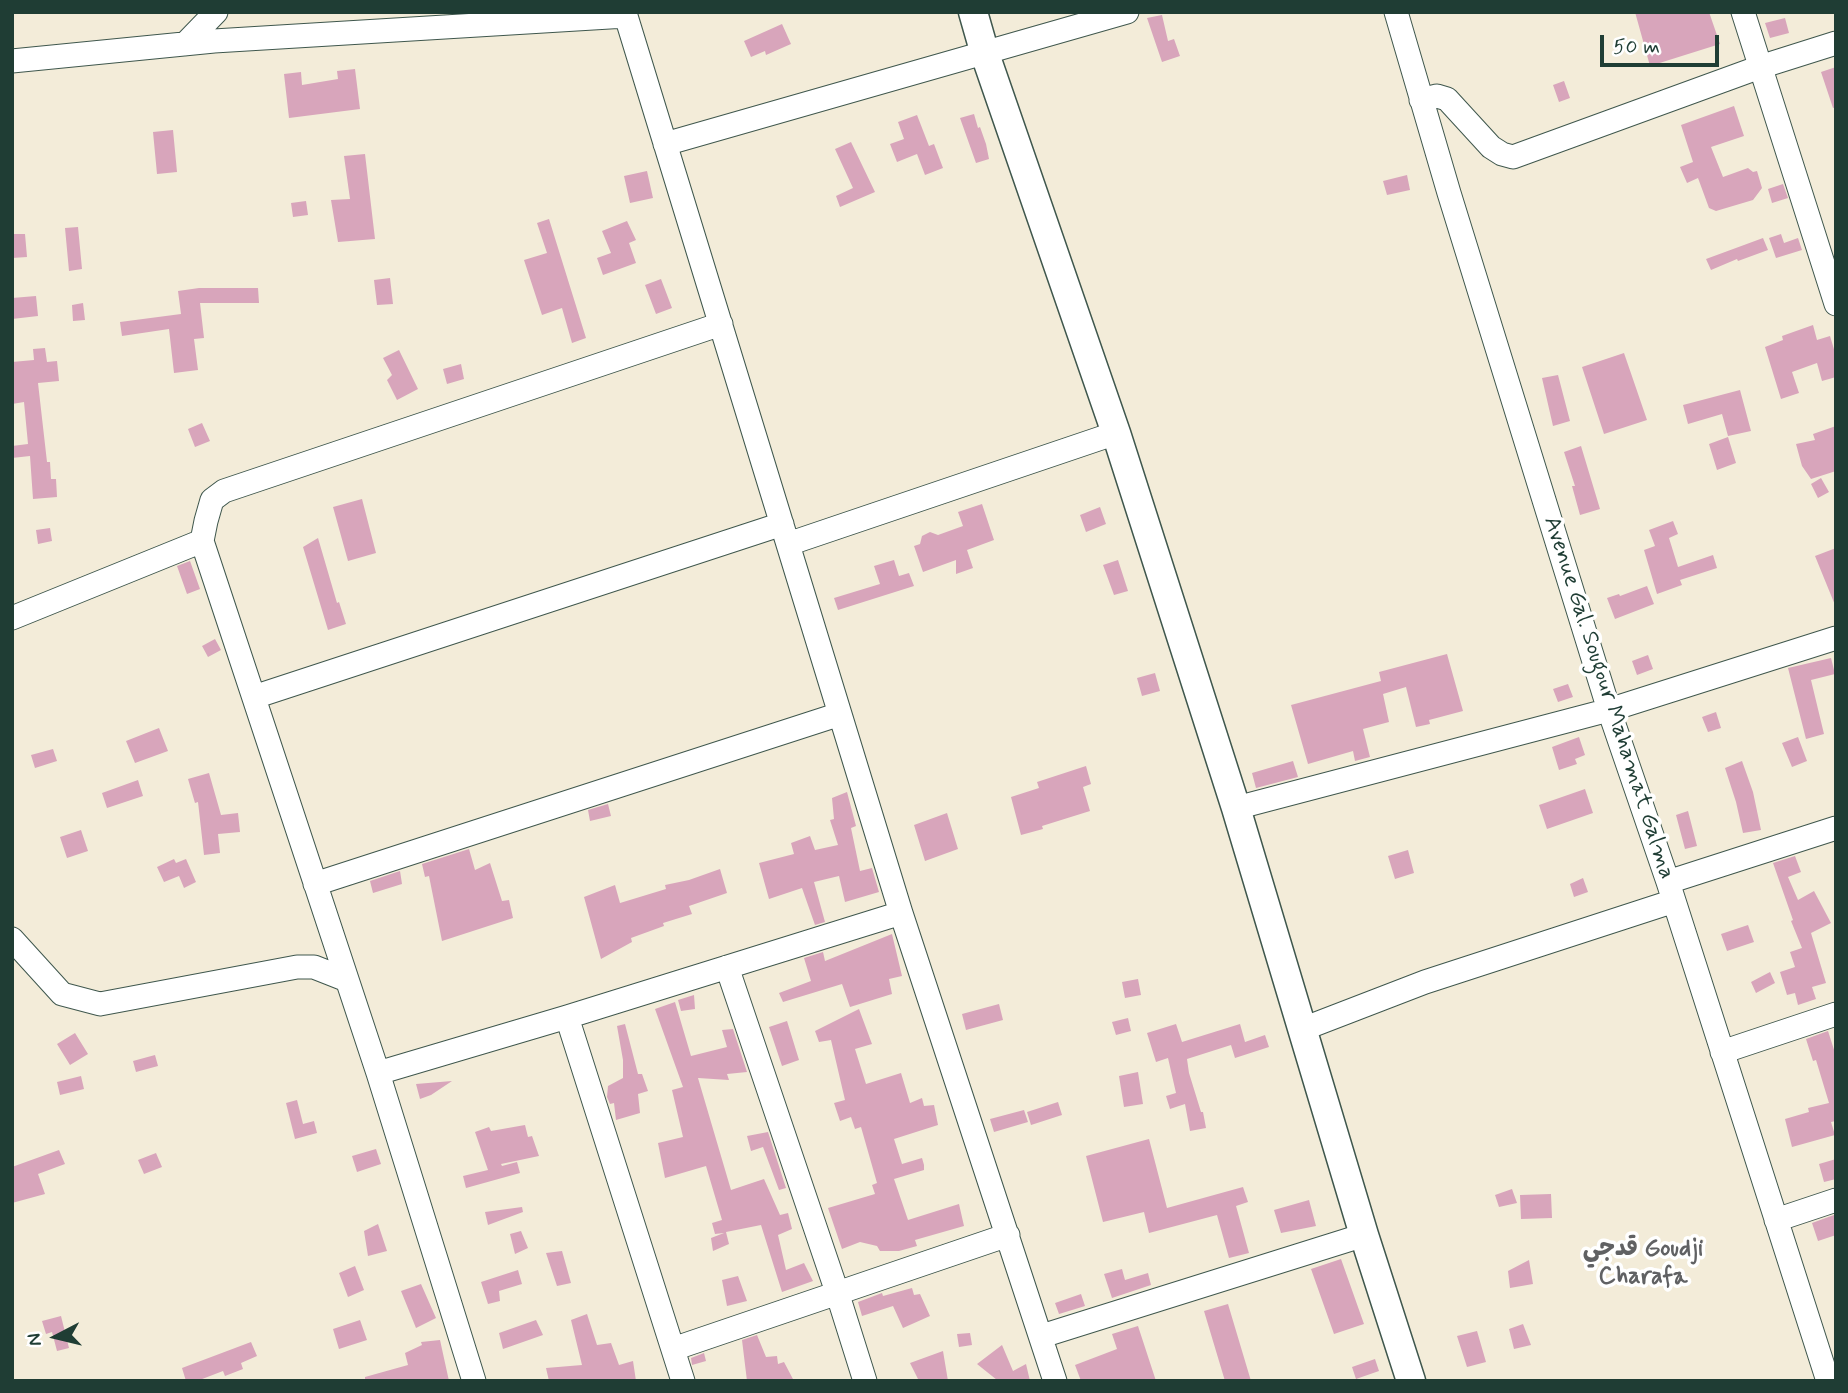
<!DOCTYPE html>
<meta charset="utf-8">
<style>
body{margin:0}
#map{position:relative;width:1848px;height:1393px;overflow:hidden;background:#f3ecd9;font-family:Mynerve,sans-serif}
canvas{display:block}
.frame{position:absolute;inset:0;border:14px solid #1f3d34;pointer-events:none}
.north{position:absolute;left:21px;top:1302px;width:70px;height:70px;-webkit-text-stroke:5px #fff;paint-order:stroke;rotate:263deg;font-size:19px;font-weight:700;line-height:28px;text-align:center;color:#1f3d34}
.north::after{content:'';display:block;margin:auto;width:24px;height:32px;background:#1f3d34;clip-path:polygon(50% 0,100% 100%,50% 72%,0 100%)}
.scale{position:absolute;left:1600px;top:35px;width:119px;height:32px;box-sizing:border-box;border:4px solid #1f3d34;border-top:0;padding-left:9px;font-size:21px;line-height:24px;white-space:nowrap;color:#1f3d34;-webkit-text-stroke:5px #fff;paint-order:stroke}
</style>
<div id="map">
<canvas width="1848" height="1393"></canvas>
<div class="frame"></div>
<div class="north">N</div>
<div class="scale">50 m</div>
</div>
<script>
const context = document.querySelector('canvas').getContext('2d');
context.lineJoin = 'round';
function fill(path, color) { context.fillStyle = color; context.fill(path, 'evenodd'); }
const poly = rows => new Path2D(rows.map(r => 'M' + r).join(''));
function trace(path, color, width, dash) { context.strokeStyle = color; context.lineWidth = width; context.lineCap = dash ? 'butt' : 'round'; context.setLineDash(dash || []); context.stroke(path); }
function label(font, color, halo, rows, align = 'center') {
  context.font = font + ' Mynerve,"Playpen Sans Arabic",sans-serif'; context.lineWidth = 7; context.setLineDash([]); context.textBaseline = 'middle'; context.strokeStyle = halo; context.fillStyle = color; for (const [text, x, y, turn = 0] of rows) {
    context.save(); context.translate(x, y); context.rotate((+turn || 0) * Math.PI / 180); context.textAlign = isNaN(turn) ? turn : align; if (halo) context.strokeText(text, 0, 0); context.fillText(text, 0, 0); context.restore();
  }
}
const building = poly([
 [1635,12,1709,12,1720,44,1650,66],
 [1162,15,1168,41,1174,39,1180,56,1162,62,1147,18],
 [1785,18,1789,33,1770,38,1765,23],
 [782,24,791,44,766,55,765,51,751,57,744,41],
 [1836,67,1836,107,1833,108,1821,72],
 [355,69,360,109,289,118,284,74,301,72,302,85,338,79,337,71],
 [1564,81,1570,98,1559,102,1553,85],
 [1734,106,1744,136,1711,147,1723,177,1748,168,1753,172,1757,171,1762,188,1753,200,1716,211,1709,208,1698,178,1687,183,1680,167,1693,162,1681,125],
 [974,114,978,128,980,127,986,144,989,159,976,163,960,118],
 [917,115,929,146,934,144,943,168,925,175,917,154,897,162,890,144,904,139,898,122],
 [173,130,177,172,157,174,153,132],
 [851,142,875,192,840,207,836,196,853,188,835,149],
 [365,154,375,239,338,242,331,200,350,199,344,156],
 [647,171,653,198,630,203,624,176],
 [1407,175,1410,190,1387,195,1383,181],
 [1783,184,1788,198,1772,203,1768,189],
 [306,201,308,215,293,217,291,203],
 [549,219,586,338,572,343,562,308,542,315,524,260,547,253,537,223],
 [627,221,636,240,629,243,636,263,603,275,597,258,611,253,602,231],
 [78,227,82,269,69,271,65,228],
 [12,234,25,234,27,257,12,258],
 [1781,234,1784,243,1798,238,1802,250,1776,258,1769,238],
 [1763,238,1768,250,1738,261,1737,259,1711,270,1706,259],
 [390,278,393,304,377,305,374,280],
 [661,279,672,308,656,314,645,285],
 [199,288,258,288,259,303,200,303,204,338,194,339,198,370,174,373,169,329,122,336,120,322,181,314,178,291],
 [36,296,38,316,12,319,12,298],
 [83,303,85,320,73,321,72,305],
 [1813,325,1817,340,1830,336,1836,356,1836,377,1822,381,1817,363,1792,372,1799,393,1781,399,1765,347,1783,340,1782,336],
 [45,348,47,362,57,361,59,381,38,383,47,462,50,462,51,479,56,479,57,497,33,499,30,456,12,458,12,446,28,444,24,402,12,404,12,362,34,360,33,349],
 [399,350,418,389,397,400,387,380,392,375,383,358],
 [1624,353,1647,420,1604,434,1582,367],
 [461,364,464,379,447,384,443,369],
 [1558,375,1570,421,1553,426,1542,378],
 [1740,390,1751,431,1728,436,1722,414,1688,424,1683,405],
 [202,423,210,441,195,447,188,429],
 [1836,426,1836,471,1811,479,1802,466,1796,444,1815,440,1813,434],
 [1728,437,1736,463,1717,470,1709,444],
 [1581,446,1600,509,1580,515,1572,486,1575,486,1564,452],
 [1821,478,1829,492,1818,498,1811,484],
 [362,499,376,553,348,561,333,507],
 [982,504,994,540,967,550,973,568,956,574,956,560,923,572,914,546,920,544,922,536,930,532,938,535,963,526,958,512],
 [1100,507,1106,524,1086,532,1080,515],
 [1673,521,1678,534,1669,538,1678,567,1713,555,1717,568,1680,580,1682,585,1657,594,1644,550,1655,546,1649,530],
 [50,528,52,541,38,544,36,530],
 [318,538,337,603,339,602,346,624,328,630,303,547],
 [1836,548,1836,605,1835,605,1815,556],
 [894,560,899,576,909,573,914,586,838,610,834,598,880,584,874,566],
 [1118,560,1128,591,1114,595,1103,565],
 [190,561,200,589,187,594,177,566],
 [1647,586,1654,604,1615,619,1607,598,1619,594,1620,596],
 [215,639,221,650,208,657,202,646],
 [1447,654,1463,711,1429,720,1430,724,1416,727,1406,687,1383,694,1389,722,1363,729,1370,757,1355,761,1353,751,1308,764,1291,705,1381,681,1379,672],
 [1648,655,1653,669,1637,675,1632,661],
 [1831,658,1835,674,1811,680,1824,734,1806,739,1788,668],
 [1155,673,1160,691,1142,696,1137,678],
 [1568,684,1573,697,1558,702,1553,689],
 [1716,712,1721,728,1708,732,1702,717],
 [159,728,168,751,135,763,126,741],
 [1579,737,1585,755,1575,759,1577,764,1559,770,1552,747],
 [1798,737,1807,761,1792,767,1782,743],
 [53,749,57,761,35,768,31,755],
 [1293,761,1298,777,1256,788,1252,773],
 [1742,761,1753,792,1761,830,1743,833,1736,802,1725,768],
 [1086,766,1091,784,1083,787,1090,811,1042,826,1043,829,1021,835,1011,797,1039,788,1037,782],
 [209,773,221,815,238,813,240,832,218,834,220,853,204,855,198,802,195,803,188,779],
 [138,780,143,796,107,808,102,793],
 [1585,789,1593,813,1547,829,1539,805],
 [847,792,856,826,851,828,860,871,872,868,879,892,845,902,839,876,814,882,825,922,815,925,802,888,769,899,759,863,794,854,791,843,810,836,815,850,838,845,830,820,834,819,832,798],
 [608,804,611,816,590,821,588,810],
 [1688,811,1697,846,1685,849,1676,815],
 [947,813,958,849,925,861,914,825],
 [81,830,88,851,67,858,60,837],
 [469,849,475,870,490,863,502,901,509,900,513,918,442,941,429,876,425,877,422,864],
 [1408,850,1414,873,1395,879,1388,856],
 [1795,856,1801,872,1788,877,1798,900,1814,891,1831,923,1811,933,1826,983,1812,987,1816,999,1798,1005,1795,993,1787,995,1780,972,1795,967,1790,952,1802,948,1791,921,1793,920,1773,863],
 [174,859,176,863,186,859,196,882,184,888,179,876,164,882,157,867],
 [720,869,727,893,689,906,692,914,663,923,664,926,631,938,632,942,601,959,584,897,615,885,620,903,666,889,665,885,689,880],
 [400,871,402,884,373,893,370,881],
 [1583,878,1588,892,1574,897,1570,884],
 [1748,925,1754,942,1727,951,1721,934],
 [892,934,902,976,889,979,892,994,850,1007,842,984,783,1002,779,993,811,981,804,958,823,952,825,961],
 [1770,972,1775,983,1756,993,1751,982],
 [1138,979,1141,995,1125,998,1122,982],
 [694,995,695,1009,681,1011,678,1000],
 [675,1002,691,1056,727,1047,722,1030,733,1029,747,1072,727,1074,729,1080,698,1078,731,1190,764,1179,780,1215,788,1213,792,1229,778,1235,786,1270,804,1263,813,1281,782,1292,761,1225,726,1232,729,1244,713,1251,711,1238,724,1233,715,1234,712,1223,722,1220,706,1166,665,1178,658,1143,683,1137,672,1090,683,1087,655,1009],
 [999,1004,1003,1020,966,1030,962,1014],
 [859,1009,872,1044,855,1049,866,1084,901,1073,910,1103,922,1098,924,1106,934,1105,938,1125,894,1139,902,1164,922,1158,924,1165,924,1170,894,1179,908,1220,959,1204,964,1226,915,1240,917,1246,899,1251,880,1251,877,1246,860,1242,842,1249,828,1208,875,1194,872,1185,877,1183,861,1127,855,1129,851,1117,840,1121,834,1103,845,1100,831,1040,819,1042,815,1031],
 [1128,1018,1131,1031,1116,1035,1112,1022],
 [787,1021,799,1060,782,1066,769,1027],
 [625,1024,638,1074,642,1074,648,1091,638,1094,640,1113,616,1120,614,1103,610,1104,607,1097,608,1086,623,1078,623,1060,617,1026],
 [1176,1024,1182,1042,1240,1024,1245,1042,1265,1035,1269,1047,1235,1058,1231,1045,1187,1059,1189,1073,1201,1112,1203,1112,1206,1128,1190,1131,1185,1104,1170,1109,1166,1096,1176,1093,1168,1058,1156,1062,1147,1033],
 [1828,1031,1836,1056,1836,1121,1831,1122,1835,1135,1792,1147,1785,1119,1809,1112,1808,1108,1829,1103,1816,1060,1813,1061,1806,1039],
 [75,1033,88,1054,70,1065,57,1044],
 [155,1055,158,1066,136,1072,133,1061],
 [1138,1072,1143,1104,1124,1107,1119,1076],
 [81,1076,84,1089,60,1095,57,1082],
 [452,1081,431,1095,420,1099,416,1084],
 [297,1100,303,1124,314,1121,317,1133,295,1139,286,1103],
 [1058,1102,1062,1115,1031,1125,1027,1112],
 [1024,1110,1028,1122,994,1132,990,1119],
 [525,1125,528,1137,532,1136,539,1156,501,1164,502,1166,517,1162,520,1173,466,1188,463,1176,488,1170,475,1132,489,1127,491,1131],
 [768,1132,786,1188,779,1190,763,1147,751,1151,747,1136],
 [1149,1139,1167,1208,1243,1187,1248,1202,1236,1206,1249,1253,1229,1258,1217,1215,1149,1233,1144,1212,1103,1222,1086,1156],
 [376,1149,381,1164,357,1172,352,1156],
 [59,1150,65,1164,38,1174,45,1194,12,1203,12,1167],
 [156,1153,162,1167,144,1174,138,1160],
 [1836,1159,1836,1179,1824,1182,1819,1164],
 [1512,1189,1517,1203,1499,1207,1495,1195],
 [1551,1194,1552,1218,1521,1219,1520,1195],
 [1309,1200,1316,1226,1281,1233,1274,1210],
 [522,1207,523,1212,488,1225,485,1212],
 [1834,1215,1836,1235,1818,1241,1812,1223],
 [378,1224,387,1251,368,1256,364,1231],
 [521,1231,528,1248,515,1254,510,1234],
 [562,1251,571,1283,557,1286,546,1253],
 [1341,1259,1364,1324,1334,1334,1311,1269],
 [1529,1260,1533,1284,1510,1288,1508,1271],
 [355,1266,364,1290,348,1297,339,1273],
 [1122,1269,1125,1280,1148,1273,1151,1285,1112,1298,1104,1274],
 [518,1270,522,1284,499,1291,500,1301,488,1304,481,1282],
 [738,1276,747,1301,727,1306,722,1280],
 [421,1284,436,1318,416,1328,401,1291],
 [912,1288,914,1295,920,1294,930,1316,903,1328,893,1306,862,1316,858,1302,882,1293,883,1296],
 [1081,1294,1085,1306,1059,1314,1055,1303],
 [1228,1304,1251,1381,1225,1381,1204,1311],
 [587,1314,597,1345,611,1343,619,1365,633,1361,636,1381,549,1381,546,1368,582,1365,571,1320],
 [61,1316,69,1348,57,1351,52,1332,46,1334,42,1321],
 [360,1320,367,1340,339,1349,333,1329],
 [536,1320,543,1335,503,1349,499,1333],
 [1523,1324,1531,1345,1514,1349,1509,1329],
 [1138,1326,1156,1381,1081,1381,1075,1365,1117,1349,1112,1334],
 [1477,1331,1486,1362,1467,1367,1457,1336],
 [970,1333,972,1345,959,1347,957,1334],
 [757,1335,766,1357,777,1356,778,1364,784,1362,794,1381,747,1381,742,1340],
 [440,1340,449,1381,365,1381,365,1377,408,1365,405,1353,422,1345,421,1342],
 [251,1342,257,1356,241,1363,243,1369,225,1376,223,1371,197,1381,186,1381,182,1368],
 [1002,1345,1013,1371,1026,1364,1030,1381,994,1381,997,1380,977,1364],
 [943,1351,948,1381,919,1381,910,1363],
 [704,1353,706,1361,692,1365,691,1358],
 [1375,1359,1379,1371,1356,1379,1352,1367]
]);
const minor = poly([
 [617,12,626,16,901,913,1055,1381],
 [1396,12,1449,193,1609,710,1668,882,1828,1381],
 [1743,12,1836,304],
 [185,44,216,12],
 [12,61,214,41,626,16],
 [1421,100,1437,96,1447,99,1491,147,1502,154,1513,157,1760,67,1836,43],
 [665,144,1127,12],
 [788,544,1116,433],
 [12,618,202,541],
 [254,697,782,524],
 [1236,808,1609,710,1836,638],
 [1668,882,1836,828],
 [315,884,840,714],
 [12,939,62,994,100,1004,297,967,314,967,347,980],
 [727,967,837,1292,865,1381],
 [567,1017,683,1381],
 [1303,1029,1425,982,1674,901],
 [1722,1052,1836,1014],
 [378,1073,567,1017,901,913],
 [1776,1220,1836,1200],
 [1042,1336,1364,1235],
 [673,1349,1008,1235],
 [474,1381,378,1073,202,541,206,521,212,500,224,491,721,324]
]);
const major = poly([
 [973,12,985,54,1116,433,1236,808,1364,1235,1411,1381]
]);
const streetNames = [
 ["Avenue Gal. Sougour Mahamat Galma",1608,698,72]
];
const neighbourhoodNames = [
 ["قدجي Goudji",1643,1250],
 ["Charafa",1643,1278]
];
fill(building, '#d8a5bb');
trace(minor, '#3f574d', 25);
trace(major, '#3f574d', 31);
trace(minor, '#fff', 23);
trace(major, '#fff', 28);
label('23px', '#1f3d34', '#fff', streetNames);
label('bold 24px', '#606163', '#fff', neighbourhoodNames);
</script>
